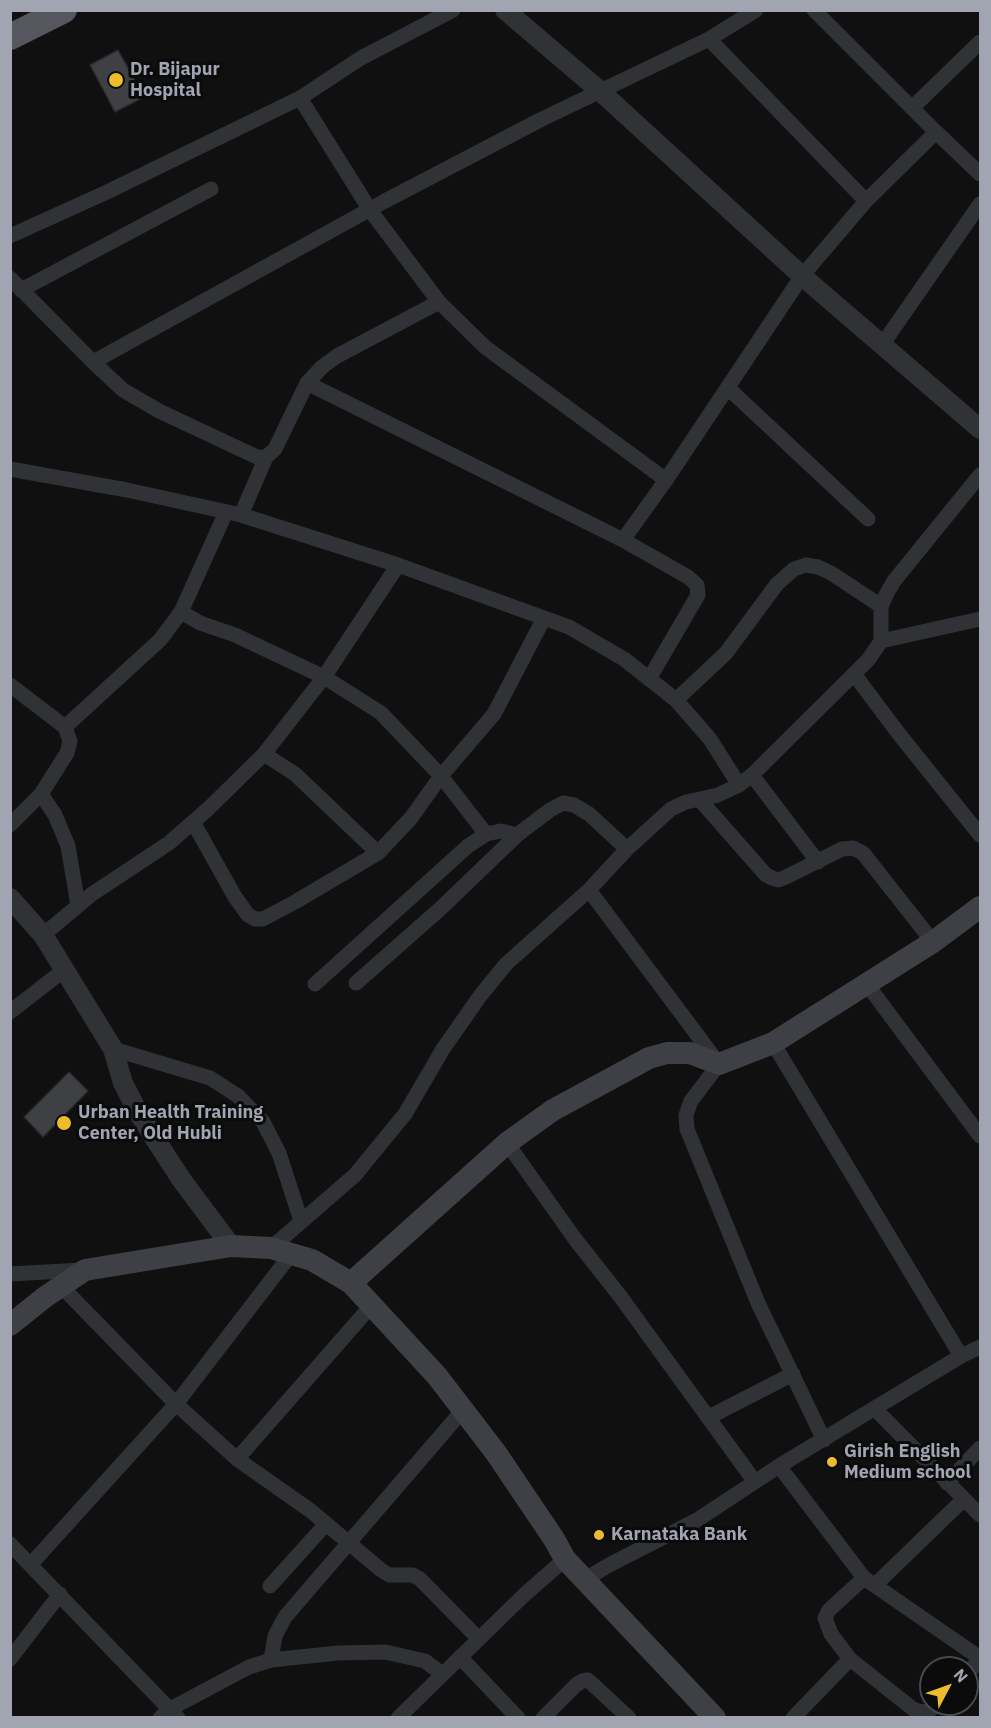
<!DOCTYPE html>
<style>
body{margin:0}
#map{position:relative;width:991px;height:1728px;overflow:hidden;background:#101011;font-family:"IBM Plex Sans",sans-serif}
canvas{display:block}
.frame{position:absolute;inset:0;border:12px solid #a1a5b2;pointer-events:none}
.north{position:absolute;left:919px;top:1656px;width:60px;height:60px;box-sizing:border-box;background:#0b0b0c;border:2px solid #47494e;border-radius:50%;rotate:49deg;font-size:16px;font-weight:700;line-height:24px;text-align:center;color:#a1a5b2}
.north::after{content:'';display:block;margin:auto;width:21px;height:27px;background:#edbb2c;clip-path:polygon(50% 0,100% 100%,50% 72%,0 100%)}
</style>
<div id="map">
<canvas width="991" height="1728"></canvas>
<div class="frame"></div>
<div class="north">N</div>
</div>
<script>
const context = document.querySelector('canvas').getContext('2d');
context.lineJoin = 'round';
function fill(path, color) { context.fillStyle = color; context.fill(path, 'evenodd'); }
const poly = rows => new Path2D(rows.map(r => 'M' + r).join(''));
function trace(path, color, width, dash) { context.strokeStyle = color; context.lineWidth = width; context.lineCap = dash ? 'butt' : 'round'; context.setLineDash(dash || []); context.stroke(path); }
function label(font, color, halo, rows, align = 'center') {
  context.font = font + ' "IBM Plex Sans",sans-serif'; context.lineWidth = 6; context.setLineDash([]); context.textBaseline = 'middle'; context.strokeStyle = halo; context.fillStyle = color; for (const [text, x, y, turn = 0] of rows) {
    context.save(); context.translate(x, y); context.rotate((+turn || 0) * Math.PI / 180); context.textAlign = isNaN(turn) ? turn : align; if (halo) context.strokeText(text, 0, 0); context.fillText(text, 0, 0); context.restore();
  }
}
const building = poly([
 [118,50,144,97,115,112,90,65,118,50],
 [69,1072,88,1091,43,1137,24,1117,69,1072]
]);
const minor = poly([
 [756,10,709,39,866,201,936,132],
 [814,10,936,132,980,174],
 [300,98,370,210,439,302,485,347,666,480],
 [912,108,980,42],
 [10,236,107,192,300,98,361,58,453,10],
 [10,278,93,362,123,390,159,411,257,457,266,457,275,449,307,383,322,367,337,356,439,302],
 [21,290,211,189],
 [882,345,980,204],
 [93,362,385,201,542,119,709,39],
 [307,383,623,540,688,577,697,585,698,595,649,679],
 [728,388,868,519],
 [10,469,127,490,241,515,398,565,569,627,624,659,676,700,710,739,739,785],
 [241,515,266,457],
 [623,540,666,480,802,276,866,201],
 [181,612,200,623,235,635,324,677,381,713,441,776,486,834],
 [881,641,980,619],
 [854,674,899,734,980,835],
 [10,685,65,727,70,741,67,753,41,794,10,825],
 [676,700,726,653,777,584,794,569,806,565,818,567,831,573,881,606],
 [65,727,160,640,181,612,226,512],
 [264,754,295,774,378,853],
 [752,775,818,862],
 [41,794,55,815,68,846,78,905],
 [700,800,766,875,772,878,778,880,786,877,842,849,853,848,863,853,933,942],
 [193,822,235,897,248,915,255,919,263,919,295,902,378,853,411,818,441,776,494,714,544,618],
 [589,890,719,1064,691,1101,686,1115,687,1129,758,1303,824,1440],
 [43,935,92,894,169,843,208,809,264,754,324,677,398,565],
 [356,983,440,909,517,835,550,810,563,803,574,805,589,814,627,849],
 [866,983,980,1136],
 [315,984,468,846,486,834,501,831,517,835],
 [10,1012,64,970],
 [773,1043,961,1356],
 [113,1049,210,1078,238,1096,263,1122,279,1153,301,1221],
 [507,1143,575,1239,620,1296,755,1482],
 [271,1248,355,1175,405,1114,443,1049,480,996,506,964,589,890,627,849,671,809,686,802,718,795,739,785,752,775,868,660,881,641,881,606,887,593,894,581,980,475],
 [10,1274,82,1270],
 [61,1286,176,1404,237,1459,311,1511,381,1570,389,1575,413,1575,420,1579,479,1639],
 [875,1409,980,1515],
 [709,1417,793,1374],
 [237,1459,371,1306],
 [779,1466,864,1578,980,1658],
 [947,1483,980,1448],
 [10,1544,178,1718],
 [31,1564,176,1404,292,1253],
 [864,1578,829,1610,825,1618,831,1634,850,1659,913,1709,920,1712,929,1711,938,1704],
 [584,1580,609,1565,697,1520,779,1466,961,1356,980,1347],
 [875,1585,964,1499],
 [270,1586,326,1524],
 [460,1657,518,1718],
 [10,1659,60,1594],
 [271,1660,275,1636,285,1617,463,1410],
 [967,1674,980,1659],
 [160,1718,170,1709,249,1667,271,1660,338,1653,385,1652,425,1661,442,1674],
 [398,1718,523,1596,565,1559],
 [543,1718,576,1685,582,1681,588,1680,629,1718],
 [793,1718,850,1659]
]);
const tertiary = poly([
 [505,10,600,91,802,276,980,429],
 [10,898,43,935,113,1049,123,1083,139,1114,181,1179,231,1246]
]);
const secondary = poly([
 [351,1283,507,1143,553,1110,649,1058,667,1053,690,1053,719,1064,773,1043,933,942,980,907],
 [10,1325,45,1297,85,1270,231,1246,271,1248,312,1260,351,1283,437,1376,496,1453,554,1539,565,1559,715,1718]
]);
const trunk = poly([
 [10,37,64,10]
]);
const markers = [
 [116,80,8,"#edbb2c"],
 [64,1123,8,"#edbb2c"],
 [832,1462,6,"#edbb2c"],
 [599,1535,6,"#edbb2c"]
];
const poiNames = [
 ["Dr. Bijapur",130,70],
 ["Hospital",130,91],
 ["Urban Health Training",78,1113],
 ["Center, Old Hubli",78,1134],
 ["Girish English",844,1452],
 ["Medium school",844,1473],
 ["Karnataka Bank",611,1535]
];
fill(building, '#3f4044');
trace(building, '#2a2a2d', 1.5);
trace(minor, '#313236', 15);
trace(tertiary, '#313236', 20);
trace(secondary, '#3f4046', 22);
trace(trunk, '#55565e', 26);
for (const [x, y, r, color] of markers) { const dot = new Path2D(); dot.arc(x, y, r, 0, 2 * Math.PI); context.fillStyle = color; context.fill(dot); trace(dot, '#0b0b0c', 2); }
label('bold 18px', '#a1a5b2', '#0b0b0c', poiNames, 'left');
</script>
